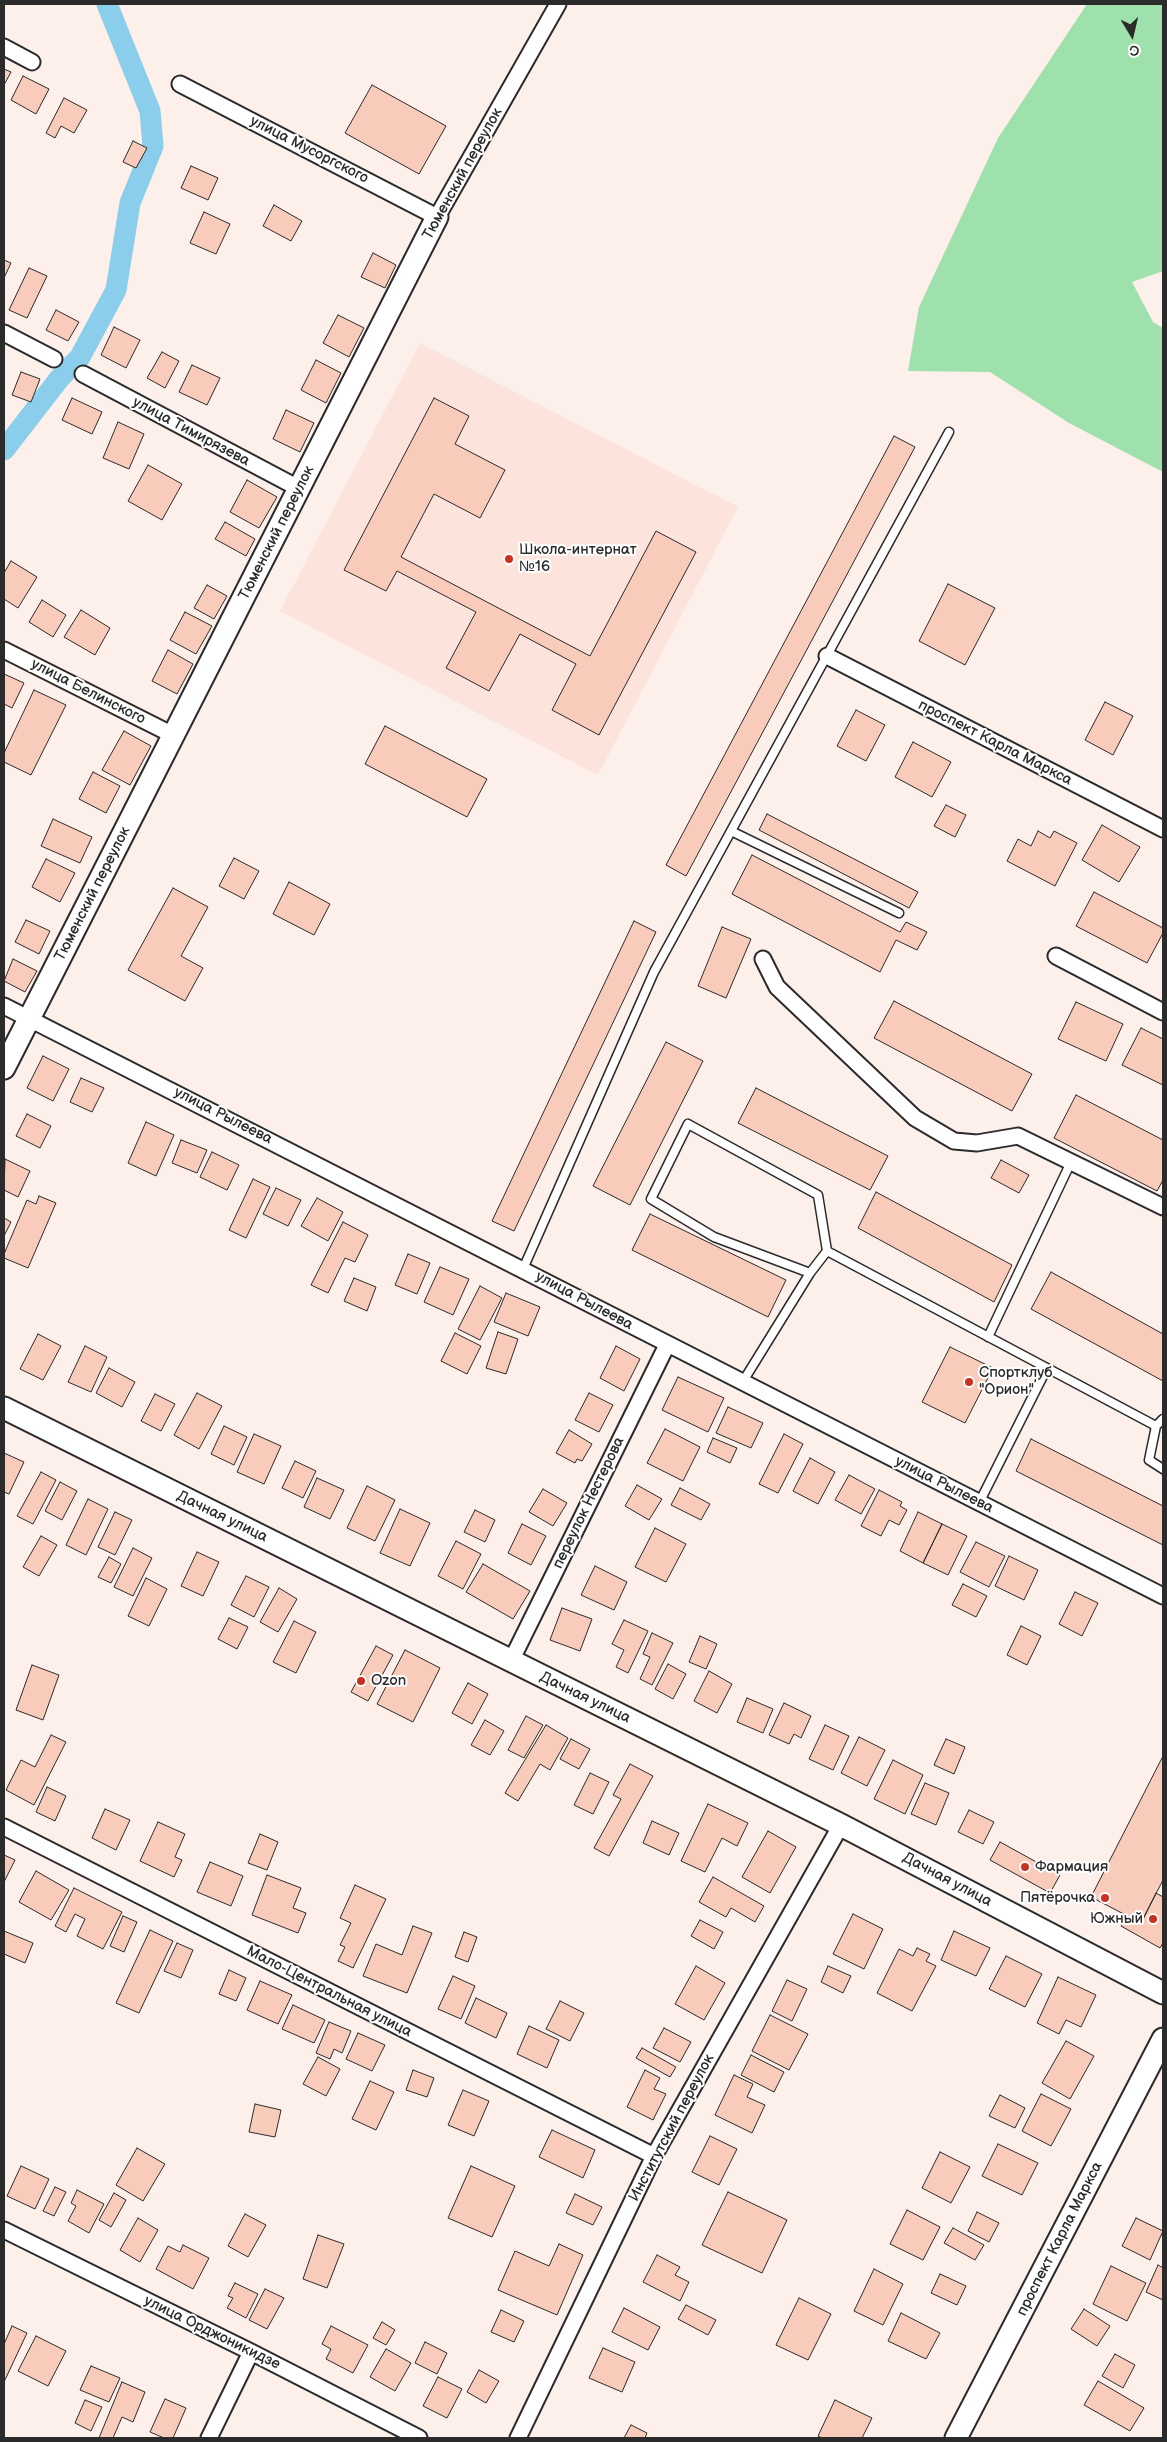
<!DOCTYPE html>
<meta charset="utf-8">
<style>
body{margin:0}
#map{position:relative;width:1167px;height:2442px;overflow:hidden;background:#fdefea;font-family:"Balsamiq Sans",sans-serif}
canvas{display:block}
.frame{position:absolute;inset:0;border:5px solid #2b2b2b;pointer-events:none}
.north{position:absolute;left:1107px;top:10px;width:50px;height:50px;-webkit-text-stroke:4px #fff;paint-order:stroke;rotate:171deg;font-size:14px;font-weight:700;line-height:20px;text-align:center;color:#2b2b2b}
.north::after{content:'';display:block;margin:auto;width:18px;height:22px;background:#2b2b2b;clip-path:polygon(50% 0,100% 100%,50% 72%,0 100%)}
</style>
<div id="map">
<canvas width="1167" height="2442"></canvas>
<div class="frame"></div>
<div class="north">С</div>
</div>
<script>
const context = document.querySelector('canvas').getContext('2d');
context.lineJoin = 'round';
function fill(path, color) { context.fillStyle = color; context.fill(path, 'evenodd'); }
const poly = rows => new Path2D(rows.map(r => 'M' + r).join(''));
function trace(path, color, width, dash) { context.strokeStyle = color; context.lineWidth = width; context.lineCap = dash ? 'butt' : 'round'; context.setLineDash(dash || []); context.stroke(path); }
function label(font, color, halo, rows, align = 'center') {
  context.font = font + ' "Balsamiq Sans",sans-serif'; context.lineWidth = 4; context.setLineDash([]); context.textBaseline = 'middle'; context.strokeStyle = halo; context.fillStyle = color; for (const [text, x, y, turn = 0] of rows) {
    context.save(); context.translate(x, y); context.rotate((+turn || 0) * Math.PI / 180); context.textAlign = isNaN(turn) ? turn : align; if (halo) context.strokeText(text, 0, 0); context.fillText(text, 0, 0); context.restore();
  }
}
const built = poly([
 [420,343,738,507,598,775,280,611]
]);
const green = poly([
 [1087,4,1163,4,1163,271,1132,282,1153,322,1163,328,1163,472,1069,423,990,372,908,371,919,307,998,138]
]);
const canal = poly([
 [4,450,59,379,80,357,116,290,130,203,153,146,150,111,107,4]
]);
const building = poly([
 [4,69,11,72,4,85,4,69],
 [23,76,49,89,36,114,11,100,23,76],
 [372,85,446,126,419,174,345,133,372,85],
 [64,98,87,110,74,133,61,126,55,138,46,133,64,98],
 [133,141,147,148,136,168,123,162,133,141],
 [191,166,218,178,208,200,181,188,191,166],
 [274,205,302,221,291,241,263,226,274,205],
 [204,212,230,224,216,254,190,243,204,212],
 [373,253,396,265,385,288,361,277,373,253],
 [4,260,11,263,4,278,4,260],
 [29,268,47,276,27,318,9,310,29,268],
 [56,310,79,322,68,341,46,330,56,310],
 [338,315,364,328,349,357,323,343,338,315],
 [114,327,140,340,126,368,101,355,114,327],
 [162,352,179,361,165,388,147,378,162,352],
 [316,360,341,373,326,403,301,390,316,360],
 [192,365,220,378,207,405,179,392,192,365],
 [21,372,40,379,31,402,12,395,21,372],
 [72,398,102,412,92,434,62,420,72,398],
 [434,398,469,416,455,444,505,470,480,518,434,494,401,557,590,656,656,531,696,552,599,735,552,710,576,664,520,634,489,691,446,668,476,612,397,571,386,591,344,570,434,398],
 [286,410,314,423,300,452,273,439,286,410],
 [118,422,144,434,129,469,103,458,118,422],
 [894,436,915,447,686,876,666,865,894,436],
 [148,465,182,484,162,520,128,501,148,465],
 [247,480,277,497,259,528,230,512,247,480],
 [225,522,255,539,246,556,215,539,225,522],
 [11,561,37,577,18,608,4,599,4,573,11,561],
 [948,584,995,608,965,665,919,641,948,584],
 [207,585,227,596,214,619,194,608,207,585],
 [42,600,66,615,53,637,29,622,42,600],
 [81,610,110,628,95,655,64,637,81,610],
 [185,612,212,626,196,654,170,640,185,612],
 [168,650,193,664,177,694,152,681,168,650],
 [4,674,24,683,12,708,4,704,4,674],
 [34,690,66,705,31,775,4,762,4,753,34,690],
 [1105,702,1133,716,1113,755,1085,740,1105,702],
 [856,710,885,725,866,761,837,746,856,710],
 [385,726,487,779,467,817,365,764,385,726],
 [124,731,151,746,130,785,102,770,124,731],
 [913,742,951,762,932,797,895,777,913,742],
 [93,772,120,786,106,813,79,799,93,772],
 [946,805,966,815,955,837,934,826,946,805],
 [767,814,918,892,909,908,759,830,767,814],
 [53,819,92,837,80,863,41,846,53,819],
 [1102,825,1140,847,1119,882,1082,860,1102,825],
 [1038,831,1050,838,1054,831,1077,843,1055,886,1007,861,1018,839,1031,846,1038,831],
 [752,855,900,932,906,922,927,932,917,950,896,940,880,972,732,894,752,855],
 [234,858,259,871,244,899,219,886,234,858],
 [46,859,75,873,60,902,32,887,46,859],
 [289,882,330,904,314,935,273,914,289,882],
 [173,888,208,907,181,956,203,968,185,1001,128,970,173,888],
 [1094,892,1163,928,1163,933,1147,963,1076,926,1094,892],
 [26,920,50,931,39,954,15,942,26,920],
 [634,921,656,932,514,1231,492,1221,634,921],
 [722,927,751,939,726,998,698,986,722,927],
 [13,959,37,971,25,992,4,981,13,959],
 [894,1001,1032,1074,1012,1111,874,1038,894,1001],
 [1076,1002,1123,1024,1106,1061,1058,1039,1076,1002],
 [1141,1028,1163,1039,1163,1085,1122,1065,1141,1028],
 [666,1042,703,1061,630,1205,593,1186,666,1042],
 [43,1056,69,1069,53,1101,27,1088,43,1056],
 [81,1078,104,1088,92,1112,70,1102,81,1078],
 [756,1088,888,1156,870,1190,738,1123,756,1088],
 [1076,1095,1163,1140,1163,1180,1157,1191,1054,1138,1076,1095],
 [27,1114,51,1126,40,1148,16,1136,27,1114],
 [146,1122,174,1135,156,1176,128,1163,146,1122],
 [181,1140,207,1150,197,1173,172,1163,181,1140],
 [212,1152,239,1165,227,1190,200,1177,212,1152],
 [5,1159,30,1171,18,1197,4,1190,5,1159],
 [1001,1160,1029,1175,1019,1193,991,1178,1001,1160],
 [253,1179,270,1187,246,1238,229,1230,253,1179],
 [276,1188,301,1200,288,1226,263,1214,276,1188],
 [876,1192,1012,1265,994,1302,858,1228,876,1192],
 [39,1196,56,1203,28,1268,4,1258,4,1254,27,1200,36,1204,39,1196],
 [317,1198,343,1212,328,1241,301,1226,317,1198],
 [650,1214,786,1280,768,1317,632,1250,650,1214],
 [4,1218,11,1222,4,1236,4,1218],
 [343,1222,368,1235,355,1262,345,1258,328,1293,311,1285,343,1222],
 [408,1254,430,1263,417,1294,395,1285,408,1254],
 [440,1267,469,1279,453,1315,424,1302,440,1267],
 [1051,1272,1163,1334,1163,1381,1031,1309,1051,1272],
 [354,1278,376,1287,367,1311,344,1301,354,1278],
 [480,1286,502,1298,480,1340,458,1329,480,1286],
 [506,1293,540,1307,528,1336,494,1322,506,1293],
 [498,1332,518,1339,506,1374,486,1368,498,1332],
 [455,1333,481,1346,467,1374,441,1361,455,1333],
 [38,1334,61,1346,43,1380,20,1369,38,1334],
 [85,1346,107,1357,91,1392,68,1382,85,1346],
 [616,1346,640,1359,624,1391,600,1378,616,1346],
 [950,1347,993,1368,965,1423,922,1402,950,1347],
 [109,1368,135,1382,122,1407,96,1393,109,1368],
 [678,1377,724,1398,708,1432,662,1410,678,1377],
 [197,1393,222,1406,199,1449,174,1435,197,1393],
 [589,1393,613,1405,599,1432,575,1420,589,1393],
 [155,1394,175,1404,161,1431,141,1421,155,1394],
 [728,1407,763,1423,751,1448,716,1433,728,1407],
 [224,1426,247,1437,234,1465,211,1454,224,1426],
 [665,1429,700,1447,683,1481,647,1463,665,1429],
 [569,1430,592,1444,582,1461,577,1459,575,1463,556,1453,569,1430],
 [254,1434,281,1446,264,1484,237,1472,254,1434],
 [784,1434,803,1444,778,1493,759,1484,784,1434],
 [713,1438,737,1448,730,1463,707,1452,713,1438],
 [1031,1439,1163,1506,1163,1545,1016,1471,1031,1439],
 [4,1453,24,1462,9,1494,4,1492,4,1453],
 [810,1458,835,1472,818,1504,793,1491,810,1458],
 [295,1461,316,1471,303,1498,282,1488,295,1461],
 [41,1472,56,1480,33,1524,17,1516,41,1472],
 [849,1475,875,1489,861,1514,835,1500,849,1475],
 [317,1478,344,1490,330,1519,304,1507,317,1478],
 [60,1482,77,1491,62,1520,45,1511,60,1482],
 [637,1485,662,1499,649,1520,625,1506,637,1485],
 [367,1486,395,1500,375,1541,347,1528,367,1486],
 [680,1488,710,1504,701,1520,671,1505,680,1488],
 [543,1489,567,1503,553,1526,529,1512,543,1489],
 [879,1490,902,1502,900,1506,907,1510,899,1525,889,1520,881,1536,861,1526,879,1490],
 [88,1499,108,1509,86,1555,66,1545,88,1499],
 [400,1509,430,1523,410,1566,380,1553,400,1509],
 [475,1510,495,1520,485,1542,464,1532,475,1510],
 [115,1512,132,1520,115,1555,98,1547,115,1512],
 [918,1512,942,1524,923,1563,900,1551,918,1512],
 [522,1524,546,1536,531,1565,508,1553,522,1524],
 [942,1524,967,1536,948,1575,923,1563,942,1524],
 [655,1528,686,1544,666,1582,635,1567,655,1528],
 [41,1536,57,1545,39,1576,23,1567,41,1536],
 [456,1541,481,1554,463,1589,438,1576,456,1541],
 [976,1542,1005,1556,989,1587,960,1572,976,1542],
 [133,1548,152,1558,133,1596,114,1587,133,1548],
 [197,1552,219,1562,203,1596,181,1586,197,1552],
 [1009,1556,1038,1570,1024,1600,995,1586,1009,1556],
 [109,1557,121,1564,111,1583,98,1577,109,1557],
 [483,1564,530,1591,513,1619,466,1592,483,1564],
 [595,1566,627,1582,614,1610,581,1595,595,1566],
 [246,1576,269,1587,254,1617,231,1605,246,1576],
 [146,1578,167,1589,149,1626,128,1616,146,1578],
 [963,1584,987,1596,976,1617,952,1605,963,1584],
 [279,1588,297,1599,278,1632,260,1622,279,1588],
 [1075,1592,1098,1603,1082,1636,1059,1624,1075,1592],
 [562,1608,592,1619,580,1651,550,1640,562,1608],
 [229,1618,248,1627,237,1649,218,1639,229,1618],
 [624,1620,648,1631,628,1673,616,1667,624,1650,612,1644,624,1620],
 [294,1621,316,1632,296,1673,273,1662,294,1621],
 [1021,1626,1041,1636,1027,1665,1007,1655,1021,1626],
 [652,1633,673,1643,652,1685,640,1679,650,1657,643,1654,652,1633],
 [700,1636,717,1644,706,1669,689,1662,700,1636],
 [376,1646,393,1655,368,1701,351,1692,376,1646],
 [405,1650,440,1668,413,1722,377,1704,405,1650],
 [668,1664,686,1674,673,1699,655,1689,668,1664],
 [32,1665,59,1675,43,1720,16,1710,32,1665],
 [709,1671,732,1684,717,1713,694,1701,709,1671],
 [468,1683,488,1694,472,1724,452,1713,468,1683],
 [747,1698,773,1709,763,1733,737,1722,747,1698],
 [784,1703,811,1716,801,1738,794,1734,789,1744,769,1735,784,1703],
 [526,1716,543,1725,524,1758,508,1750,526,1716],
 [485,1720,504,1731,490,1755,471,1745,485,1720],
 [546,1725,568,1738,550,1770,540,1764,518,1801,505,1793,546,1725],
 [825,1725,849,1736,833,1770,809,1759,825,1725],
 [51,1735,66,1742,34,1805,6,1790,21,1760,35,1767,51,1735],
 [859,1737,885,1750,867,1786,841,1773,859,1737],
 [571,1739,590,1749,579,1769,560,1759,571,1739],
 [946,1739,965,1747,954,1774,934,1765,946,1739],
 [1163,1756,1163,1880,1141,1923,1091,1897,1163,1756],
 [893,1760,923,1775,905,1814,874,1799,893,1760],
 [630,1764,653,1776,609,1856,594,1848,621,1799,613,1795,630,1764],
 [590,1773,609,1782,593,1814,574,1805,590,1773],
 [925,1783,949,1793,936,1825,911,1814,925,1783],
 [47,1787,66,1796,55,1821,36,1812,47,1787],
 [708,1804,748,1823,737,1846,722,1838,705,1872,681,1861,708,1804],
 [105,1809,130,1820,116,1850,92,1838,105,1809],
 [969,1810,994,1822,983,1844,958,1832,969,1810],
 [652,1821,679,1833,669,1855,643,1843,652,1821],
 [158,1822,185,1834,175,1857,182,1860,174,1877,140,1861,158,1822],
 [768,1831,796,1847,770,1893,742,1877,768,1831],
 [260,1834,278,1842,267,1870,248,1863,260,1834],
 [1000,1842,1060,1875,1050,1893,990,1860,1000,1842],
 [4,1855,15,1860,4,1882,4,1855],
 [210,1862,243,1876,231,1906,197,1892,210,1862],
 [36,1871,69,1890,51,1920,19,1902,36,1871],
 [267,1875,301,1888,293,1908,306,1913,298,1933,252,1915,267,1875],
 [713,1877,764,1906,755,1922,731,1908,726,1917,699,1902,713,1877],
 [355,1885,386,1899,353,1968,338,1961,345,1947,340,1945,351,1923,340,1918,355,1885],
 [74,1888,122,1912,103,1949,77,1936,85,1919,75,1914,66,1932,55,1926,74,1888],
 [1156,1893,1163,1897,1163,1943,1160,1948,1121,1926,1127,1916,1141,1923,1156,1893],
 [853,1914,883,1929,864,1969,833,1954,853,1914],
 [123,1916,137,1922,124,1952,110,1946,123,1916],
 [700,1920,723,1932,714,1949,691,1936,700,1920],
 [413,1926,432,1933,407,1993,363,1976,376,1944,402,1955,413,1926],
 [150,1930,173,1941,139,2013,116,2003,150,1930],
 [4,1931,33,1943,25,1963,4,1954,4,1931],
 [954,1931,990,1948,976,1976,941,1960,954,1931],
 [464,1932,477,1937,468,1962,455,1957,464,1932],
 [177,1943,193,1950,181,1978,164,1971,177,1943],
 [917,1948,930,1954,926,1961,936,1966,912,2011,877,1993,899,1949,913,1956,917,1948],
 [1006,1956,1042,1974,1025,2007,989,1989,1006,1956],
 [696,1966,725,1983,704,2020,675,2004,696,1966],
 [828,1966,851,1976,843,1993,821,1982,828,1966],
 [229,1970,246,1978,236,2001,219,1994,229,1970],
 [453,1976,475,1986,461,2019,438,2009,453,1976],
 [1058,1977,1096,1995,1081,2027,1066,2020,1059,2034,1037,2023,1058,1977],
 [787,1980,807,1989,792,2021,772,2011,787,1980],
 [260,1981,292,1995,278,2024,247,2010,260,1981],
 [476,1998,507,2013,496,2038,465,2023,476,1998],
 [560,2001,584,2013,570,2041,546,2029,560,2001],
 [293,2005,325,2020,314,2043,282,2029,293,2005],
 [770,2015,808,2034,789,2070,752,2051,770,2015],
 [329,2022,351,2031,342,2053,334,2049,330,2059,316,2053,329,2022],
 [529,2026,559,2040,547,2068,517,2054,529,2026],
 [664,2028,691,2042,680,2062,653,2048,664,2028],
 [358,2033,385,2045,372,2071,346,2059,358,2033],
 [1066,2041,1094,2056,1070,2099,1042,2083,1066,2041],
 [642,2048,676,2067,670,2077,636,2058,642,2048],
 [751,2055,784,2072,774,2092,741,2075,751,2055],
 [318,2057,340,2069,326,2096,303,2084,318,2057],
 [413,2070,434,2078,427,2097,406,2090,413,2070],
 [645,2070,660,2078,654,2089,666,2094,653,2120,627,2107,645,2070],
 [734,2075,753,2084,747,2097,765,2105,752,2133,715,2115,734,2075],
 [370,2081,394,2092,376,2130,352,2119,370,2081],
 [463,2090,489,2101,474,2136,448,2125,463,2090],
 [1041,2094,1071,2109,1051,2146,1022,2131,1041,2094],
 [1000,2095,1025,2108,1015,2128,989,2116,1000,2095],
 [255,2104,281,2110,275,2137,249,2132,255,2104],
 [552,2130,595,2150,583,2178,539,2157,552,2130],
 [710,2136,737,2149,719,2185,692,2172,710,2136],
 [998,2144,1038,2163,1022,2195,982,2176,998,2144],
 [137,2148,165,2164,143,2201,116,2185,137,2148],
 [940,2152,970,2167,951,2203,922,2188,940,2152],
 [21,2166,49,2179,35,2209,7,2196,21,2166],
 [471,2166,515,2186,492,2237,448,2218,471,2166],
 [55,2187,66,2192,54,2216,43,2211,55,2187],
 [77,2190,104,2204,89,2233,68,2221,76,2206,71,2203,77,2190],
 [728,2192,787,2220,762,2273,702,2245,728,2192],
 [114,2193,126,2200,111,2227,99,2220,114,2193],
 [575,2194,602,2207,593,2225,566,2213,575,2194],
 [907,2210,940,2227,923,2260,890,2244,907,2210],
 [977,2212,999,2223,989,2242,968,2231,977,2212],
 [245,2214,266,2225,248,2257,228,2246,245,2214],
 [138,2218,158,2230,140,2262,120,2250,138,2218],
 [1136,2218,1163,2231,1150,2260,1122,2246,1136,2218],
 [953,2228,984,2245,975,2260,944,2243,953,2228],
 [318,2235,344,2244,327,2288,303,2279,318,2235],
 [559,2244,583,2255,557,2315,498,2290,515,2251,549,2266,559,2244],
 [183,2245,209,2258,193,2289,156,2269,168,2246,180,2252,183,2245],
 [657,2255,680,2267,675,2275,689,2282,680,2301,643,2282,657,2255],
 [1158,2265,1163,2268,1163,2300,1146,2292,1158,2265],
 [1111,2266,1146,2283,1127,2321,1093,2304,1111,2266],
 [874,2269,903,2284,883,2325,854,2311,874,2269],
 [940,2274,966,2286,957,2305,931,2293,940,2274],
 [235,2283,258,2294,246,2318,227,2308,233,2298,228,2296,235,2283],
 [265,2289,284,2298,267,2329,249,2320,265,2289],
 [799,2298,831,2314,808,2360,776,2345,799,2298],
 [686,2305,716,2320,708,2335,678,2319,686,2305],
 [624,2308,660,2327,648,2350,612,2332,624,2308],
 [1084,2309,1110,2326,1097,2346,1071,2329,1084,2309],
 [501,2310,524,2321,514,2342,491,2332,501,2310],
 [901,2313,940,2333,926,2359,888,2341,901,2313],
 [382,2322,395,2330,386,2345,373,2338,382,2322],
 [12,2326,27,2333,4,2382,4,2344,12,2326],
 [331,2326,368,2345,353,2373,326,2359,331,2349,322,2344,331,2326],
 [36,2336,66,2351,48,2386,18,2371,36,2336],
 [425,2342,447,2353,437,2374,415,2363,425,2342],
 [603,2348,635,2362,622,2392,589,2378,603,2348],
 [386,2349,411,2363,395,2391,370,2377,386,2349],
 [1115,2354,1135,2365,1123,2388,1102,2376,1115,2354],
 [91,2366,120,2378,109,2402,80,2390,91,2366],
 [479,2370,499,2381,486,2403,467,2392,479,2370],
 [438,2377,462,2389,447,2418,423,2406,438,2377],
 [1098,2381,1144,2408,1130,2431,1084,2405,1098,2381],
 [122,2382,145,2392,133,2422,122,2417,113,2438,99,2438,122,2382],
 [165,2399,186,2408,173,2438,164,2438,150,2432,165,2399],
 [85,2400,102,2407,91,2431,75,2423,85,2400],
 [835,2400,872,2418,862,2438,822,2438,818,2436,835,2400],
 [631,2425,647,2433,645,2438,624,2438,631,2425]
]);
const lane = poly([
 [731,831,899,913],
 [688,1124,818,1195,827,1251,810,1273,714,1237,651,1199,688,1124],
 [827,1251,1156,1426,1163,1419],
 [523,1269,654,972,949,432],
 [988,1337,1071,1162],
 [742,1383,810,1273],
 [1156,1426,1149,1460,1163,1469],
 [979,1503,1047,1368]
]);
const street = poly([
 [4,47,32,62],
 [180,84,437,217,558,4],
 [4,333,54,359],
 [83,374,300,489],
 [4,650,173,735],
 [827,656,1163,829],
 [1056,956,1163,1012],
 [763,959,777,987,915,1118,954,1141,977,1143,1018,1136,1163,1207],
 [4,1006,1163,1596],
 [511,1661,667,1345],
 [4,1827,654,2156],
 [4,2230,251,2352,419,2438],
 [209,2438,251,2352],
 [518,2438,654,2156,841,1825]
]);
const secondary = poly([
 [4,1068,437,217],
 [4,1408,841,1825,1163,1993],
 [956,2438,1163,2039]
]);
const markers = [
 [509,559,5,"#c8321e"],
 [969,1382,5,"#c8321e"],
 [361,1681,5,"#c8321e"],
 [1025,1867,5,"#c8321e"],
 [1105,1898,5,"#c8321e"],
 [1153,1919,5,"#c8321e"]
];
const streetNames = [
 ["улица Мусоргского",309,150,27],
 ["Тюменский переулок",463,174,-61],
 ["улица Тимирязева",191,432,28],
 ["Тюменский переулок",277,533,-63],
 ["улица Белинского",88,692,27],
 ["проспект Карла Маркса",995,743,27],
 ["Тюменский переулок",93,894,-63],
 ["улица Рылеева",223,1116,27],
 ["улица Рылеева",584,1301,28],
 ["улица Рылеева",944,1485,27],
 ["переулок Нестерова",589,1503,-64],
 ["Дачная улица",222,1517,26],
 ["Дачная улица",585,1698,26],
 ["Дачная улица",947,1880,28],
 ["Мало-Центральная улица",329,1992,27],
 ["Институтский переулок",672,2128,-62],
 ["проспект Карла Маркса",1060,2239,-63],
 ["улица Орджоникидзе",212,2333,26]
];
const poiNames = [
 ["Школа-интернат",519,550],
 ["№16",519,567],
 ["Спортклуб",979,1373],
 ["\"Орион\"",979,1390],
 ["Ozon",371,1681],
 ["Фармация",1035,1867],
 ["Пятёрочка",1095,1898,"right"],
 ["Южный",1143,1919,"right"]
];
fill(built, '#fce4dc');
fill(green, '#9ee1ac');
trace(canal, '#8bceec', 21);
fill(building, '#f8cbba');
trace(building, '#2b2b2b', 1);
trace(lane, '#2b2b2b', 11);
trace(street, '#2b2b2b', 19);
trace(secondary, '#2b2b2b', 25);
trace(lane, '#fff', 8);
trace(street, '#fff', 15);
trace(secondary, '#fff', 21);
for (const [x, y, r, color] of markers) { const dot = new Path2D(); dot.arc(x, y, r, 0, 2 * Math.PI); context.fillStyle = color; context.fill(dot); trace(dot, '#fff', 2); }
label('15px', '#2b2b2b', '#fff', streetNames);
label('15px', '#2b2b2b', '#fff', poiNames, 'left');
</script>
